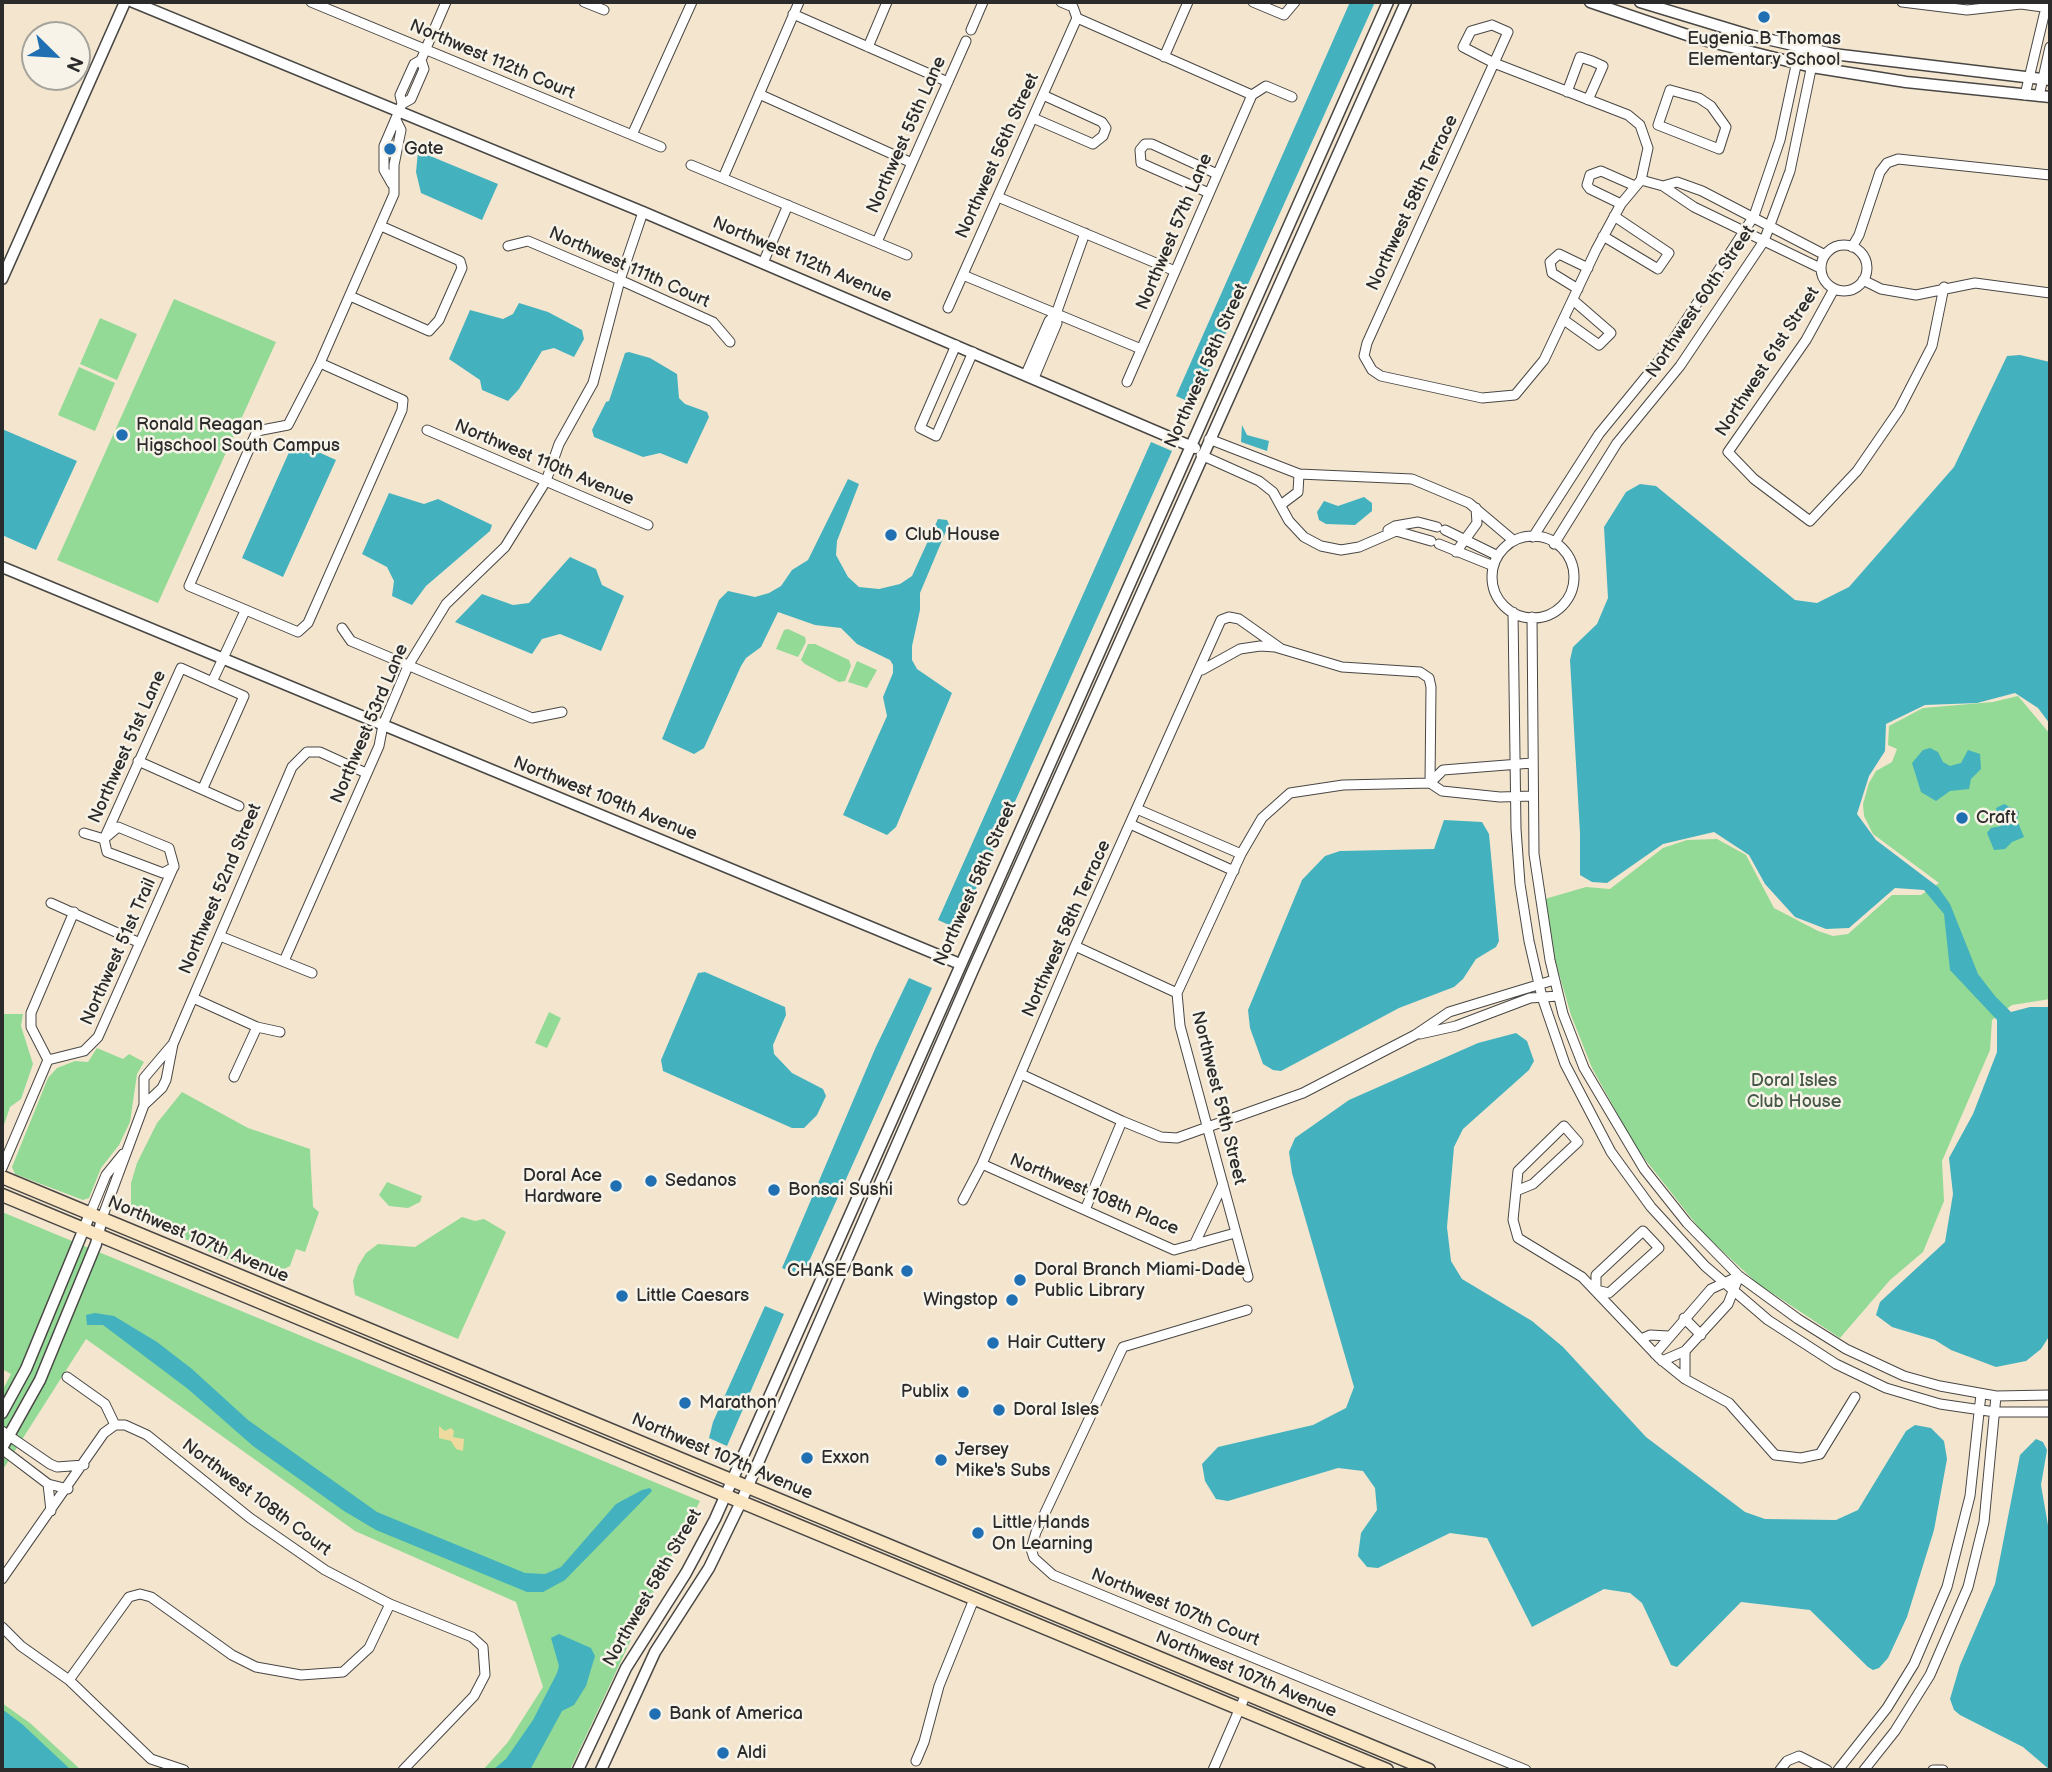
<!DOCTYPE html>
<style>
body{margin:0}
#map{position:relative;width:2052px;height:1772px;overflow:hidden;background:#f4e5cf;font-family:"Balsamiq Sans",sans-serif}
canvas{display:block}
.frame{position:absolute;inset:0;border:4px solid #2b2b2b;pointer-events:none}
.north{position:absolute;left:21px;top:21px;width:70px;height:70px;box-sizing:border-box;background:#f7f3e8;border:2px solid #a5a39c;border-radius:50%;rotate:114deg;font-size:19px;font-weight:700;line-height:28px;text-align:center;color:#2b2b2b}
.north::after{content:'';display:block;margin:auto;width:24px;height:32px;background:#1f6fb2;clip-path:polygon(50% 0,100% 100%,50% 72%,0 100%)}
</style>
<div id="map">
<canvas width="2052" height="1772"></canvas>
<div class="frame"></div>
<div class="north">N</div>
</div>
<script>
const context = document.querySelector('canvas').getContext('2d');
context.lineJoin = 'round';
function fill(path, color) { context.fillStyle = color; context.fill(path, 'evenodd'); }
const poly = rows => new Path2D(rows.map(r => 'M' + r).join(''));
function trace(path, color, width, dash) { context.strokeStyle = color; context.lineWidth = width; context.lineCap = dash ? 'butt' : 'round'; context.setLineDash(dash || []); context.stroke(path); }
function label(font, color, halo, rows, align = 'center') {
  context.font = font + ' "Balsamiq Sans",sans-serif'; context.lineWidth = 5; context.setLineDash([]); context.textBaseline = 'middle'; context.strokeStyle = halo; context.fillStyle = color; for (const [text, x, y, turn = 0] of rows) {
    context.save(); context.translate(x, y); context.rotate((+turn || 0) * Math.PI / 180); context.textAlign = isNaN(turn) ? turn : align; if (halo) context.strokeText(text, 0, 0); context.fillText(text, 0, 0); context.restore();
  }
}
const green = poly([
 [174,299,276,342,158,603,57,560],
 [100,318,137,334,117,380,80,364],
 [79,367,115,383,95,431,58,415],
 [788,629,805,637,806,642,798,657,776,649,784,630],
 [808,644,815,644,849,660,851,666,845,681,839,682,805,664,801,660],
 [857,661,877,670,867,688,848,682],
 [2018,696,2050,734,2050,999,2012,1005,1992,1020,1990,1050,1942,1161,1944,1201,1923,1252,1890,1280,1840,1338,1757,1283,1703,1233,1637,1149,1592,1068,1571,1015,1554,956,1545,899,1586,887,1610,889,1663,848,1687,840,1717,839,1746,855,1774,908,1818,931,1833,936,1848,934,1892,895,1921,895,1939,883,1873,834,1864,816,1863,804,1869,783,1876,771,1892,762,1897,749,1888,745,1889,726,1923,708,1993,702],
 [549,1012,561,1018,547,1048,535,1043],
 [2,1014,23,1014,21,1026,33,1064,21,1099,10,1107,2,1131],
 [97,1048,123,1059,129,1054,144,1062,137,1074,130,1122,119,1145,101,1168,89,1198,83,1200,15,1174,12,1167,48,1078,57,1068,75,1061,88,1062],
 [182,1092,248,1128,310,1149,313,1207,319,1212,305,1252,296,1249,290,1266,274,1274,218,1256,131,1211,131,1183,137,1163,157,1123],
 [387,1182,422,1196,420,1202,408,1208,389,1206,379,1195],
 [2,1212,700,1501,658,1582,570,1770,483,1770,508,1742,543,1687,516,1602,355,1531,86,1339,2,1471,2,1391,11,1374,2,1369],
 [462,1217,475,1221,484,1219,506,1232,458,1339,355,1295,353,1281,358,1266,366,1253,378,1244,415,1247],
 [2,1703,30,1723,81,1770,2,1770]
]);
const sand = poly([
 [439,1426,445,1431,451,1428,454,1431,453,1437,464,1439,463,1451,456,1449,451,1441,439,1438]
]);
const water = poly([
 [1350,2,1375,2,1194,404,1176,396],
 [418,151,498,184,482,220,421,193,416,172],
 [519,303,548,312,582,330,584,339,574,357,554,348,542,351,519,389,508,401,482,390,480,380,449,359,470,310,503,319,513,314],
 [629,352,650,358,677,374,679,398,685,404,707,412,709,417,687,464,660,453,643,457,594,437,592,430,606,402,609,401,625,353],
 [2020,355,2050,362,2050,724,2038,708,2015,693,1977,703,1925,705,1886,724,1885,751,1869,776,1857,814,1876,840,1938,887,1950,904,1978,974,1995,996,2011,1012,2030,1007,2050,1007,2050,1335,2041,1349,2026,1361,1996,1367,1951,1350,1935,1340,1892,1327,1876,1315,1880,1302,1945,1242,1953,1194,1949,1158,1973,1114,1997,1052,1997,1020,1950,970,1944,914,1924,890,1895,888,1849,928,1826,929,1795,917,1765,884,1749,855,1714,832,1663,844,1607,883,1592,882,1580,875,1580,833,1570,660,1573,647,1597,624,1608,598,1604,527,1626,492,1640,484,1656,486,1795,600,1817,603,1849,587,1954,467,2007,356],
 [1242,425,1247,435,1269,441,1267,451,1241,442],
 [2,429,77,461,36,550,2,535],
 [294,441,336,460,283,577,242,558],
 [1151,442,1172,451,958,929,938,920],
 [848,479,859,484,837,541,836,555,848,577,859,587,879,589,900,584,912,576,938,519,947,520,949,524,920,593,920,610,912,646,912,660,917,669,952,693,896,827,887,835,843,815,887,716,883,697,893,673,893,665,890,660,857,644,841,628,815,625,778,612,761,647,746,658,741,666,704,748,694,754,662,739,719,600,728,591,755,597,769,593,781,586,792,570,808,560],
 [389,493,424,504,438,499,492,525,490,531,426,586,412,605,392,596,394,581,387,567,362,554],
 [1364,497,1372,503,1372,511,1355,525,1326,524,1319,520,1317,512,1324,501,1338,506],
 [570,557,596,569,602,585,624,596,601,651,560,634,542,639,532,654,455,622,482,594,513,605,529,603],
 [1930,748,1938,752,1943,762,1950,766,1961,763,1968,750,1980,754,1981,769,1971,779,1969,789,1950,791,1936,801,1921,792,1912,763,1923,750],
 [2004,804,2019,812,2017,820,2024,837,2012,842,2005,849,1994,850,1987,833,1991,828,2001,826,1996,808],
 [1444,820,1482,822,1489,834,1499,941,1496,947,1476,959,1463,979,1454,987,1399,1008,1281,1071,1273,1070,1263,1064,1250,1028,1248,1010,1302,880,1325,856,1340,851,1434,849],
 [705,972,785,1007,786,1015,773,1045,774,1054,792,1073,823,1089,826,1096,817,1115,804,1128,792,1128,663,1071,661,1060,698,973],
 [909,978,932,988,802,1277,782,1268,875,1049],
 [1516,1033,1527,1041,1534,1061,1529,1070,1463,1129,1454,1147,1447,1227,1451,1261,1462,1279,1532,1321,1563,1347,1646,1437,1745,1512,1765,1519,1836,1520,1858,1510,1906,1431,1915,1425,1931,1428,1944,1441,1947,1459,1934,1530,1907,1617,1888,1658,1879,1668,1873,1670,1868,1667,1810,1610,1741,1602,1677,1667,1671,1665,1642,1603,1630,1593,1604,1589,1532,1627,1487,1538,1450,1533,1378,1568,1367,1567,1358,1556,1361,1533,1377,1510,1375,1488,1363,1471,1338,1468,1228,1501,1216,1499,1205,1481,1202,1464,1218,1447,1313,1425,1346,1408,1354,1387,1292,1173,1289,1152,1295,1138,1349,1100,1478,1043],
 [765,1306,784,1314,727,1446,709,1438,713,1422],
 [95,1313,114,1316,157,1342,192,1369,248,1420,377,1512,525,1573,545,1574,561,1567,616,1504,642,1490,650,1488,652,1491,565,1580,543,1592,527,1592,376,1530,344,1511,253,1446,188,1389,103,1325,87,1325,86,1315],
 [2036,1439,2043,1442,2047,1450,2041,1485,2050,1537,2050,1770,2023,1747,1960,1715,1954,1710,1950,1699,1960,1665,1995,1584,2020,1455],
 [559,1634,591,1648,595,1656,586,1686,574,1705,562,1711,530,1770,493,1770,506,1759,533,1720,557,1673,559,1666,551,1638],
 [2,1709,22,1724,71,1770,2,1770]
]);
const minor = poly([
 [311,2,661,147],
 [584,2,604,10],
 [1061,2,1073,7,1077,18,1252,95,1266,86,1292,97],
 [1253,2,1284,15,1295,2],
 [1902,2,1967,10,2021,4,2050,8],
 [793,14,948,82],
 [1492,25,1508,32,1494,63,1463,47,1471,31,1492,25],
 [971,30,983,2],
 [868,47,887,2],
 [1164,57,1188,2],
 [1494,63,1628,115,1640,125,1648,148,1641,180,1621,204,1596,250,1544,360,1515,395,1482,398,1381,376,1372,370,1364,356,1367,343,1494,63],
 [1670,90,1699,98,1711,106,1726,127,1719,149,1658,125,1670,90],
 [1567,92,1580,57,1592,61,1603,66,1588,100],
 [759,94,912,163],
 [2025,95,2046,7],
 [2039,96,2050,47],
 [402,104,411,99,424,69,421,60,446,2],
 [1033,118,1093,144,1103,136,1106,128,1102,122,1043,95],
 [632,135,692,2],
 [691,165,907,255],
 [723,178,799,2],
 [1641,180,1663,186,1694,207,1820,268],
 [392,184,384,170,384,146,402,104,400,95,414,64,421,60],
 [1663,186,1677,182,1702,191,1825,255],
 [1209,193,1141,163,1140,150,1145,144,1152,144,1217,174],
 [998,197,1175,271],
 [1621,204,1590,189,1587,185,1590,175,1601,171,1635,186],
 [1603,236,1658,269,1669,253,1614,216],
 [877,242,966,41],
 '1821 268a23 23 0 1 1 46 0a23 23 0 1 1-46 0Z',
 [508,246,528,241,620,280,713,322,730,342],
 [1852,247,1859,235,1880,172,1887,163,1898,159,2050,175],
 [763,263,788,205],
 [963,275,1141,349],
 [1863,280,1881,289,1916,295,1975,283,2050,293],
 [1578,289,1552,273,1550,262,1559,254,1588,268],
 [1834,289,1806,340,1728,452,1754,479,1810,521,1857,471,1899,410,1932,346,1944,287],
 [350,296,429,331,439,320,462,268,460,261,381,226],
 [948,308,1077,18],
 [1564,320,1599,345,1611,333,1573,300],
 [956,345,920,428,936,436,973,352],
 [320,363,403,400,402,410,308,623,298,632,189,586,257,431,288,425,320,363],
 [320,363,394,194,394,165,401,130,396,120],
 [1026,374,1049,321,1056,314],
 [1034,378,1057,323,1056,314,1085,233],
 [1127,382,1252,95],
 [427,430,648,525],
 [1209,439,1299,474,1412,479,1469,503,1514,541],
 [1201,455,1259,481,1273,492,1289,521,1304,537,1321,546,1341,550,1359,547,1396,531,1431,541],
 [1282,504,1298,492,1299,474],
 [1388,530,1395,526,1418,522,1437,527],
 [1445,530,1496,555],
 '1492 577a41 41 0 1 1 82 0a41 41 0 1 1-82 0Z',
 [1533,537,1599,434,1662,357,1754,216,1780,140,1800,47],
 [1439,544,1491,565],
 [1554,544,1617,443,1680,366,1764,241,1790,171,1815,50],
 [1456,552,1477,523,1476,508],
 [1513,612,1516,829,1520,884,1529,941,1542,997,1565,1064,1611,1152,1651,1207,1705,1266,1768,1320,1836,1364,1886,1388,1940,1404,1995,1412,2050,1412],
 [1532,617,1534,854,1550,960,1563,1014,1584,1068,1644,1169,1687,1223,1739,1276,1798,1319,1846,1349,1904,1376,1940,1386,1996,1396,2050,1395],
 [342,628,351,641,532,718,562,712],
 [1202,670,1240,649,1260,646,1275,647,1342,667,1420,672,1429,678,1431,687,1430,783],
 [212,682,245,611],
 [138,761,239,806],
 [1430,783,1443,770,1532,763],
 [1137,809,1241,854],
 [1130,824,1234,871],
 [84,833,104,839],
 [105,838,118,827,169,848,174,866],
 [104,839,181,668,244,696,203,788],
 [104,839,107,852,163,873,174,867],
 [51,903,140,943],
 [220,936,312,973],
 [1075,946,1177,993],
 [284,961,379,746,383,725,408,666,446,604,505,547,546,481,559,444,593,383,620,280,643,212],
 [193,998,257,1027,280,1032],
 [1420,1034,1456,1026,1530,998,1558,996],
 [48,1060,84,1051,98,1037,174,866],
 [48,1060,31,1027,31,1013,74,912],
 [1021,1074,1122,1121,1161,1137,1177,1138,1303,1093,1415,1035,1449,1012,1554,980],
 [234,1077,257,1027],
 [144,1105,144,1078,172,1045],
 [982,1164,1174,1250,1235,1233],
 [2,1168,48,1060],
 [1516,1191,1533,1184,1578,1142,1564,1126,1518,1171,1513,1220,1518,1238,1582,1277,1659,1358,1685,1379,1729,1403,1775,1455,1801,1458,1820,1454,1855,1397],
 [963,1200,982,1164,1075,946,1221,620,1229,617,1239,619,1280,648],
 [1085,1210,1122,1121],
 [90,1214,106,1175,123,1154],
 [102,1218,144,1105,162,1088,166,1080,173,1044,292,767,307,752,320,752,366,773],
 [1643,1231,1659,1248,1609,1293,1596,1290,1596,1275,1643,1231],
 [1194,1245,1223,1184],
 [1248,1277,1180,1026,1177,993,1241,854,1262,818,1290,793,1343,785,1430,783,1442,791,1500,797,1532,796],
 [1247,1310,1123,1347,1036,1532,1031,1549,1034,1558,1053,1575,1526,1770],
 [1684,1318,1701,1335],
 [1641,1339,1650,1335,1668,1336],
 [1655,1354,1711,1289,1739,1276],
 [1662,1361,1685,1351,1728,1304,1739,1276],
 [67,1377,105,1404,115,1425],
 [1685,1379,1685,1351],
 [2,1431,50,1464,57,1467,84,1465],
 [2,1449,48,1484,68,1489],
 [48,1484,51,1511],
 [2,1579,104,1433,115,1425,125,1425,147,1435,250,1518,325,1570,390,1604,472,1637,483,1647,485,1675,474,1696,403,1770],
 [2,1627,21,1646,69,1680,151,1759,184,1770],
 [69,1680,129,1597,140,1594,151,1597,232,1655,256,1667,301,1675,343,1672,369,1648,390,1604],
 [916,1761,924,1742,939,1686,974,1599],
 [1213,1770,1246,1694],
 [1780,1770,1787,1761,1799,1756,1827,1770],
 [1838,1770,1887,1708,1914,1664,1947,1587,1970,1496,1981,1394],
 [1864,1770,1895,1731,1930,1675,1968,1587,1984,1522,1996,1396],
 [1933,1770,1943,1770]
]);
const tertiary = poly([
 [133,2,643,212,1195,448],
 [1590,2,1699,39,1812,67,1906,82,2050,97],
 [1640,2,1749,35,1833,54,2050,80],
 [2,279,125,2],
 [2,567,960,964],
 [2,1413,26,1369,90,1214],
 [2,1448,40,1380,96,1244,102,1218],
 [578,1770,626,1668,686,1573,715,1519,1388,2],
 [601,1770,655,1652,709,1568,741,1502,973,970,1406,2]
]);
const secondary = poly([
 [2,1177,1429,1770],
 [2,1195,1387,1770]
]);
const markers = [
 [1764,17,7,"#1f6fb2"],
 [390,149,7,"#1f6fb2"],
 [122,435,7,"#1f6fb2"],
 [891,535,7,"#1f6fb2"],
 [1962,818,7,"#1f6fb2"],
 [651,1181,7,"#1f6fb2"],
 [616,1186,7,"#1f6fb2"],
 [774,1190,7,"#1f6fb2"],
 [907,1271,7,"#1f6fb2"],
 [1020,1280,7,"#1f6fb2"],
 [622,1296,7,"#1f6fb2"],
 [1012,1300,7,"#1f6fb2"],
 [993,1343,7,"#1f6fb2"],
 [963,1392,7,"#1f6fb2"],
 [685,1403,7,"#1f6fb2"],
 [999,1410,7,"#1f6fb2"],
 [807,1458,7,"#1f6fb2"],
 [941,1460,7,"#1f6fb2"],
 [978,1533,7,"#1f6fb2"],
 [655,1714,7,"#1f6fb2"],
 [723,1753,7,"#1f6fb2"]
];
const poiNames = [
 ["Eugenia B Thomas",1764,39,"center"],
 ["Elementary School",1764,60,"center"],
 ["Gate",404,149],
 ["Ronald Reagan",136,425],
 ["Higschool South Campus",136,446],
 ["Club House",905,535],
 ["Craft",1976,818],
 ["Doral Ace",602,1176,"right"],
 ["Hardware",602,1197,"right"],
 ["Sedanos",665,1181],
 ["Bonsai Sushi",788,1190],
 ["Doral Branch Miami-Dade",1034,1270],
 ["Public Library",1034,1291],
 ["CHASE Bank",893,1271,"right"],
 ["Little Caesars",636,1296],
 ["Wingstop",998,1300,"right"],
 ["Hair Cuttery",1007,1343],
 ["Publix",949,1392,"right"],
 ["Marathon",699,1403],
 ["Doral Isles",1013,1410],
 ["Jersey",955,1450],
 ["Mike's Subs",955,1471],
 ["Exxon",821,1458],
 ["Little Hands",992,1523],
 ["On Learning",992,1544],
 ["Bank of America",669,1714],
 ["Aldi",737,1753]
];
const streetNames = [
 ["Northwest 112th Court",492,60,23],
 ["Northwest 55th Lane",907,135,-66],
 ["Northwest 56th Street",998,156,-66],
 ["Northwest 58th Terrace",1413,203,-65],
 ["Northwest 57th Lane",1175,232,-67],
 ["Northwest 112th Avenue",802,260,23],
 ["Northwest 111th Court",629,268,24],
 ["Northwest 60th Street",1701,302,-56],
 ["Northwest 61st Street",1768,362,-57],
 ["Northwest 58th Street",1207,366,-66],
 ["Northwest 110th Avenue",544,463,23],
 ["Northwest 53rd Lane",370,724,-67],
 ["Northwest 51st Lane",128,747,-66],
 ["Northwest 109th Avenue",605,799,22],
 ["Northwest 58th Street",976,884,-66],
 ["Northwest 52nd Street",221,889,-67],
 ["Northwest 58th Terrace",1067,929,-66],
 ["Northwest 51st Trail",119,952,-66],
 ["Northwest 59th Street",1218,1098,76],
 ["Northwest 108th Place",1094,1195,23],
 ["Northwest 107th Avenue",198,1240,23],
 ["Northwest 107th Avenue",722,1457,23],
 ["Northwest 108th Court",256,1498,37],
 ["Northwest 58th Street",653,1588,-60],
 ["Northwest 107th Court",1175,1608,22],
 ["Northwest 107th Avenue",1246,1675,23]
];
const parkNames = [
 ["Doral Isles",1794,1081],
 ["Club House",1794,1102]
];
fill(green, '#92da95');
fill(sand, '#eeda9e');
fill(water, '#43b2be');
trace(minor, '#494744', 11);
trace(tertiary, '#494744', 13);
trace(secondary, '#494744', 15);
trace(minor, '#fff', 9);
trace(tertiary, '#fff', 10);
trace(secondary, '#fbe6c4', 12);
for (const [x, y, r, color] of markers) { const dot = new Path2D(); dot.arc(x, y, r, 0, 2 * Math.PI); context.fillStyle = color; context.fill(dot); trace(dot, '#f7f3e8', 2.5); }
label('18px', '#2b2b2b', '#f7f3e8', poiNames, 'left');
label('18px', '#2b2b2b', '#f7f3e8', streetNames);
label('18px', '#455746', '#f7f3e8', parkNames);
</script>
